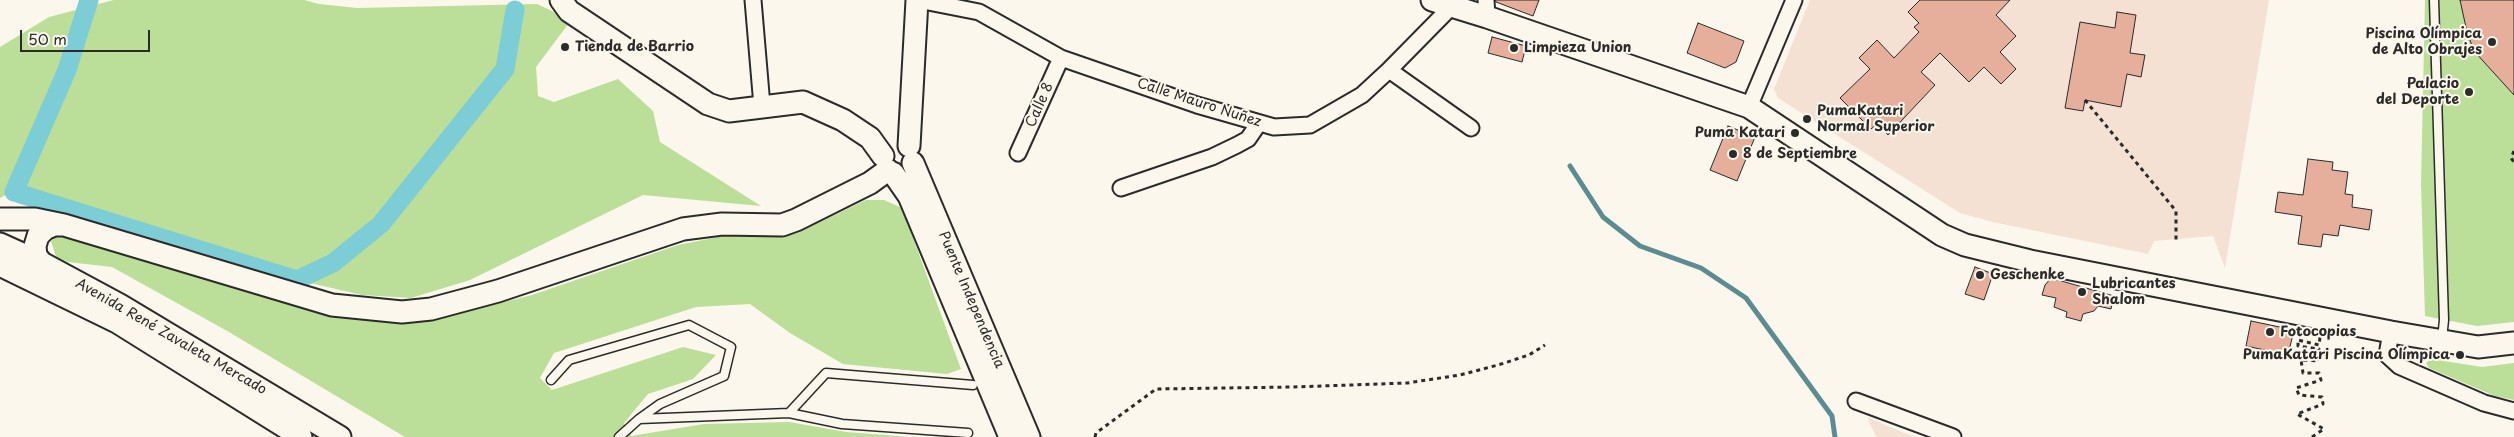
<!DOCTYPE html>
<meta charset="utf-8">
<style>
body{margin:0}
#map{position:relative;width:2514px;height:437px;overflow:hidden;background:#fbf7ec;font-family:"Playpen Sans",sans-serif}
canvas{display:block}
.scale{position:absolute;left:20px;top:30px;width:130px;height:22px;box-sizing:border-box;border:2px solid #2b2b2b;border-top:0;padding-left:6px;font-size:15px;line-height:18px;white-space:nowrap;color:#2b2b2b;-webkit-text-stroke:4px #fbf7ec;paint-order:stroke}
</style>
<div id="map">
<canvas width="2514" height="437"></canvas>
<div class="scale">50 m</div>
</div>
<script>
const context = document.querySelector('canvas').getContext('2d');
context.lineJoin = 'round';
function fill(path, color) { context.fillStyle = color; context.fill(path, 'evenodd'); }
const poly = rows => new Path2D(rows.map(r => 'M' + r).join(''));
function trace(path, color, width, dash) { context.strokeStyle = color; context.lineWidth = width; context.lineCap = dash ? 'butt' : 'round'; context.setLineDash(dash || []); context.stroke(path); }
function label(font, color, halo, rows, align = 'center') {
  context.font = font + ' "Playpen Sans",sans-serif'; context.lineWidth = 4; context.setLineDash([]); context.textBaseline = 'middle'; context.strokeStyle = halo; context.fillStyle = color; for (const [text, x, y, turn = 0] of rows) {
    context.save(); context.translate(x, y); context.rotate((+turn || 0) * Math.PI / 180); context.textAlign = isNaN(turn) ? turn : align; if (halo) context.strokeText(text, 0, 0); context.fillText(text, 0, 0); context.restore();
  }
}
const built = poly([
 [1810,0,2269,0,2225,268,2213,236,2154,241,2148,254,1993,222,1960,213,1778,98,1774,89],
 [1867,417,1909,435,1915,437,1876,437]
]);
const green = poly([
 [114,0,304,0,319,4,357,8,537,4,552,11,569,23,536,67,538,96,554,102,618,79,653,111,660,142,761,206,643,195,470,280,411,298,362,295,297,280,44,201,23,186,0,198,0,47,49,17],
 [2425,0,2514,0,2514,322,2477,326,2425,316,2421,184],
 [866,200,884,200,902,208,961,369,947,374,843,364,790,333,750,304,696,307,554,353,540,378,552,390,683,347,716,355,693,379,648,394,624,423,631,436,704,424,789,422,846,432,910,437,405,437,229,332,112,267,68,262,56,257,51,241,59,236,325,312,387,321,436,319,532,295,678,245,723,236,784,236,798,233],
 [2431,359,2482,367,2514,363,2514,400,2495,396,2429,368,2426,363]
]);
const stream = poly([
 [1570,166,1603,217,1640,246,1701,268,1746,298,1832,416,1835,437]
]);
const canal = poly([
 [89,0,67,70,14,192,297,280,333,263,381,224,505,69,515,10]
]);
const building = poly([
 [1495,0,1539,0,1533,16,1496,2,1495,0],
 [1920,0,2010,0,1996,15,2016,36,2000,52,2016,69,2001,84,1984,67,1969,82,1940,53,1921,72,1935,85,1888,135,1877,124,1871,129,1840,98,1870,69,1859,58,1877,40,1894,58,1919,32,1914,27,1919,23,1908,12,1920,0],
 [2460,0,2514,0,2514,95,2474,51,2467,32,2460,0],
 [2117,12,2136,15,2130,53,2145,55,2141,77,2127,74,2121,107,2085,100,2083,111,2065,108,2080,22,2115,28,2117,12],
 [1698,23,1744,41,1736,62,1725,68,1687,53,1698,23],
 [1492,37,1526,46,1522,62,1488,53,1492,37],
 [1728,126,1755,137,1737,181,1710,170,1728,126],
 [2308,159,2333,162,2332,170,2348,172,2345,194,2353,195,2352,207,2372,210,2369,230,2340,225,2338,236,2323,234,2321,247,2298,244,2302,216,2275,212,2278,192,2303,195,2308,159],
 [1975,267,1993,274,1984,300,1965,294,1975,267],
 [2051,278,2114,296,2111,309,2098,306,2094,311,2083,314,2081,321,2066,317,2067,312,2054,307,2056,298,2042,295,2045,285,2051,278],
 [2251,321,2294,330,2288,355,2246,346,2251,321]
]);
const path = poly([
 [2085,100,2176,211,2176,240],
 [2514,151,2511,158,2514,162],
 [1095,437,1096,433,1156,389,1293,387,1407,383,1460,375,1498,365,1529,355,1545,345],
 [2312,437,2324,429,2297,414,2323,404,2322,397,2299,395,2296,388,2321,380,2319,373,2303,373,2301,360,2319,361,2319,349,2298,346,2298,340,2319,345,2320,337]
]);
const service = poly([
 [2434,0,2444,320,2442,339],
 [551,380,569,360,689,325,731,347,724,376,660,404,639,419],
 [789,413,842,424,968,433],
 [619,437,639,419,789,413,826,373,973,385]
]);
const minor = poly([
 [753,0,762,106],
 [918,0,979,12,1061,58,1197,105,1274,127,1310,125,1362,95,1389,70,1452,6],
 [1486,0,1487,17],
 [1389,70,1471,128],
 [1749,107,1794,0],
 [1018,153,1061,58],
 [1121,188,1212,157,1237,145,1248,139,1259,123],
 [2391,332,2387,355,2399,366,2484,403,2514,411],
 [1856,401,1953,437]
]);
const secondary = poly([
 [561,0,569,11,708,104,729,111,803,102,843,120,870,138,883,156],
 [1432,0,1487,17,1749,107,1942,235,1965,245,2030,261,2391,332,2478,347,2514,343],
 [909,146,917,0],
 [913,163,1029,437],
 [893,173,909,196,1010,437],
 [0,219,35,219,64,225,332,305,402,312,431,309,498,291,683,229,722,224,782,225,796,220,870,183,888,170],
 [0,244,42,263,120,305,340,437],
 [42,263,36,256,35,246,38,236,45,229,54,225,64,225],
 [0,265,117,322,301,437]
]);
const markers = [
 [2492,42,5,"#2b2b2b"],
 [565,47,5,"#2b2b2b"],
 [1514,48,5,"#2b2b2b"],
 [2469,92,5,"#2b2b2b"],
 [1807,119,5,"#2b2b2b"],
 [1795,133,5,"#2b2b2b"],
 [1733,154,5,"#2b2b2b"],
 [1980,275,5,"#2b2b2b"],
 [2082,292,5,"#2b2b2b"],
 [2270,332,5,"#2b2b2b"],
 [2460,355,5,"#2b2b2b"]
];
const poiNames = [
 ["Piscina Olímpica",2482,34,"right"],
 ["de Alto Obrajes",2482,50,"right"],
 ["Tienda de Barrio",575,47],
 ["Limpieza Union",1524,48],
 ["Palacio",2459,84,"right"],
 ["del Deporte",2459,100,"right"],
 ["PumaKatari",1817,111],
 ["Normal Superior",1817,127],
 ["Puma Katari",1785,133,"right"],
 ["8 de Septiembre",1743,154],
 ["Geschenke",1990,275],
 ["Lubricantes",2092,284],
 ["Shalom",2092,300],
 ["Fotocopias",2280,332],
 ["PumaKatari Piscina Olímpica",2450,355,"right"]
];
const streetNames = [
 ["Calle Mauro Nuñez",1199,103,18],
 ["Calle 8",1040,105,-66],
 ["Puente Independencia",971,300,67],
 ["Avenida René Zavaleta Mercado",171,337,30]
];
fill(built, '#f4e1d4');
fill(green, '#bbde98');
trace(stream, '#5c8c92', 5);
trace(canal, '#7dcdd6', 19);
fill(building, '#e5af9b');
trace(building, '#2b2b2b', 1);
trace(service, '#2b2b2b', 11);
trace(minor, '#2b2b2b', 19);
trace(secondary, '#2b2b2b', 25);
trace(path, '#2b2b2b', 3, [4, 4]);
trace(service, '#fbf7ec', 8);
trace(minor, '#fbf7ec', 15);
trace(secondary, '#fbf7ec', 21);
for (const [x, y, r, color] of markers) { const dot = new Path2D(); dot.arc(x, y, r, 0, 2 * Math.PI); context.fillStyle = color; context.fill(dot); trace(dot, '#fbf7ec', 2); }
label('bold 14px', '#2b2b2b', '#fbf7ec', poiNames, 'left');
label('14px', '#2b2b2b', '#fbf7ec', streetNames);
</script>
